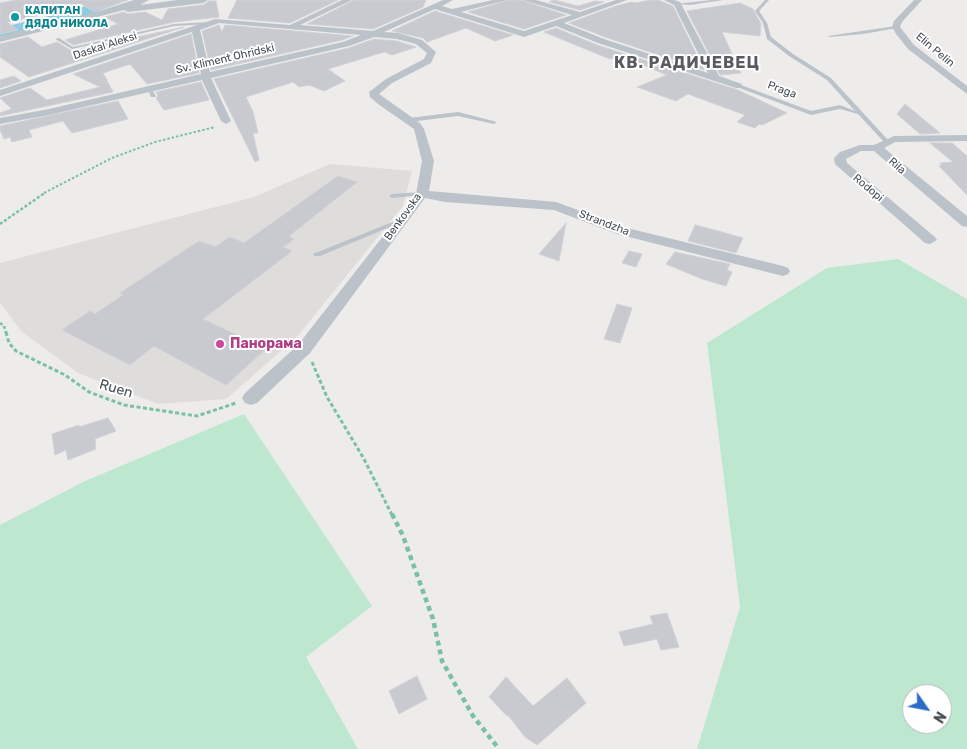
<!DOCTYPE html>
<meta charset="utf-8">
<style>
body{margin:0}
#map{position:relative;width:967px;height:749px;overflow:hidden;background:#eeebeb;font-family:Rubik,sans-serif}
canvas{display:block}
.north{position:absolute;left:902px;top:684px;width:50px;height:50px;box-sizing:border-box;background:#fff;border:1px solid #b5b8bb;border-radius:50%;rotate:123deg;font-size:14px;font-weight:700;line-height:20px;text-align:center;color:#464e56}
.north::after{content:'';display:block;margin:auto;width:18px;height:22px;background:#2c6bc7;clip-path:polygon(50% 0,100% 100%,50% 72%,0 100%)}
</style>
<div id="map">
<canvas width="967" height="749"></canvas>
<div class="north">N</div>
</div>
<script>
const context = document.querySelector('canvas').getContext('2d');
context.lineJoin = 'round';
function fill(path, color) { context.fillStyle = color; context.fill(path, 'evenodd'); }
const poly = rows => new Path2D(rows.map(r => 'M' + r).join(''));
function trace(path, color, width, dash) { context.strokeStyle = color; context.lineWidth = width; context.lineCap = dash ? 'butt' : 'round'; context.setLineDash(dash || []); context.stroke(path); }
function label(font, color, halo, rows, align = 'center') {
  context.font = font + ' Rubik,sans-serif'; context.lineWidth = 4; context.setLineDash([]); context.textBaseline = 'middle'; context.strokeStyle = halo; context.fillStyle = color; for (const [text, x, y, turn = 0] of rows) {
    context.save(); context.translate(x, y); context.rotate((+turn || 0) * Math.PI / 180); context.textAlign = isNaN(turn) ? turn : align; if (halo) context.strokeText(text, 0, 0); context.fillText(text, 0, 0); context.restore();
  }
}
const education = poly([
 [330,164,412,171,403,206,296,338,226,399,158,404,78,373,21,331,0,303,0,263,254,197]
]);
const green = poly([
 [898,259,967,299,967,749,697,749,740,607,707,343,827,268],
 [912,694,942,694,942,724,912,724],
 [244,414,372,606,306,657,358,749,0,749,0,525,83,482]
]);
const river = poly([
 [102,0,122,0,120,3,87,15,0,38,0,28,77,9,102,0]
]);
const building = poly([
 [16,0,128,0,93,11,80,3,80,7,7,22,18,30,0,34,0,3,16,0],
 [237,0,338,0,290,23,228,18,237,0],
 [354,0,426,0,423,7,373,29,307,24,354,0],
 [509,0,521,0,566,15,524,29,468,12,509,0],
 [554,0,578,6,595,1,604,2,580,10,549,2,554,0],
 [651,0,658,0,673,6,704,70,605,37,569,23,616,6,631,2,635,3,651,0],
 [209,1,216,1,219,17,174,22,73,45,65,40,118,24,105,17,124,12,128,14,145,12,162,20,168,9,203,5,209,1],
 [740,3,753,9,761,24,760,36,722,32,741,73,720,75,687,11,740,3],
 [435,11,513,35,495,41,466,28,427,42,423,38,392,31,435,11],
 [219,25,222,32,225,25,353,36,342,40,211,70,202,31,219,25],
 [184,27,29,77,0,57,0,44,28,37,42,47,57,42,72,51,184,27],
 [556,28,597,45,738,90,787,113,762,125,759,124,755,128,737,122,745,115,688,94,676,101,637,87,667,75,621,56,610,59,544,32,556,28],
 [191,34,199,73,147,84,130,64,103,73,113,92,0,116,0,113,12,109,0,98,30,88,47,100,100,87,73,74,191,34],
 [374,39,397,41,416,47,392,55,384,52,328,69,345,81,324,91,309,85,299,87,293,82,246,97,253,112,258,133,253,133,259,160,255,162,214,79,349,48,374,39],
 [14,76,21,81,0,88,0,80,14,76],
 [201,82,209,100,164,110,156,98,158,96,156,92,201,82],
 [118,101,128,119,72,133,63,121,29,130,32,137,12,142,10,137,4,139,0,130,0,126,118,101],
 [905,104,940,133,920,134,897,114,905,104],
 [930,143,952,143,967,156,967,195,939,166,942,165,940,163,953,162,930,143],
 [338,176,357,182,289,236,294,239,283,247,292,251,203,319,266,349,226,385,154,346,130,365,62,330,90,311,95,314,123,295,120,293,199,241,215,247,230,237,244,243,338,176],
 [566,223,559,261,539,254,566,223],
 [695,225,722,232,743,238,736,253,688,241,695,225],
 [629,251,642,254,636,267,622,263,629,251],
 [675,252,730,264,727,270,732,272,726,286,702,279,666,264,675,252],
 [617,304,632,308,620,343,604,339,617,304],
 [108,418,116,431,95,439,96,449,68,460,66,450,55,455,52,434,79,425,79,427,108,418],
 [667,613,679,647,661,650,657,639,624,646,619,632,653,624,650,616,667,613],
 [417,676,427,699,399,714,389,691,417,676],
 [506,677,533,706,567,678,586,703,537,745,525,737,508,715,507,716,489,697,506,677]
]);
const pathFar3 = poly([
 [44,193,112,158,155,142,215,127]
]);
const pathFar2 = poly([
 [0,224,46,192],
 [0,323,4,326,6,333]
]);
const pathFar1 = poly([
 [6,332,9,343,16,351,65,375,89,392,124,405,197,416,236,403],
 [312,362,327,397,364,459,392,515]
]);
const path = poly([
 [392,514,403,536,433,619,442,661,473,716,499,749]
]);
const service = poly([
 [712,0,723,0,690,5,675,4,712,0],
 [765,0,769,0,759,11,767,23,771,37,793,54,831,78,888,140,888,142,884,142,858,114,840,109,811,115,737,87,737,85,741,85,811,111,840,105,855,111,827,80,789,56,767,39,763,23,755,11,765,0],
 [209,22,210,24,174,26,72,49,55,39,59,38,73,47,174,24,209,22],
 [896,26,897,28,863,34,830,37,828,36,896,26],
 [147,88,151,88,156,96,155,97,151,97,147,88],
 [458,112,497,122,494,124,458,116,409,122,406,120,409,118,458,112],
 [422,192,424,193,424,195,392,198,389,196,392,194,422,192],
 [400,219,402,220,402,222,320,256,314,256,313,254,400,219]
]);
const minor = poly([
 [342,0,352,0,300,25,373,31,443,0,453,0,442,6,452,9,493,0,507,0,461,12,524,31,572,15,523,0,536,0,580,12,616,0,627,0,564,23,604,39,708,73,674,5,664,0,674,0,680,2,719,76,742,84,742,88,736,88,598,43,556,26,524,37,435,9,384,32,398,33,422,40,436,52,431,63,392,83,379,94,420,123,424,129,434,161,429,191,556,202,627,228,783,266,788,268,790,271,788,274,783,276,617,234,554,210,445,202,425,198,310,353,257,403,251,405,245,403,242,398,245,393,298,345,416,194,422,161,414,129,378,104,370,97,369,92,386,79,424,59,427,53,416,44,397,39,374,37,349,46,211,78,231,121,226,124,221,121,202,80,49,115,0,124,0,118,49,109,201,74,192,32,0,96,0,90,215,19,290,25,342,0],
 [219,23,361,35,343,42,210,72,200,30,219,23],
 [914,0,922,0,902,22,900,27,914,45,967,86,967,94,908,49,896,34,892,27,894,21,914,0],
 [967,135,967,141,895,142,884,148,967,216,967,227,962,226,874,151,861,151,846,159,847,163,935,237,937,240,930,244,925,243,835,164,834,158,840,152,860,145,874,145,894,136,967,135]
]);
const tertiary = poly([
 [134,0,149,0,140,5,178,0,208,0,203,3,128,12,124,10,0,42,0,36,96,12,134,0]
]);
const markers = [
 [15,17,5,"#0f9aa8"],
 [220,344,5,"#d1479c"]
];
const farCulturenames = [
 ["КАПИТАН",25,11],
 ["ДЯДО НИКОЛА",25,24]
];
const farStreetnames = [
 ["Daskal Aleksi",105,46,-18],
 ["Elin Pelin",935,50,40],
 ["Sv. Kliment Ohridski",225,59,-13],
 ["Praga",782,90,20],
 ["Rila",897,166,41],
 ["Rodopi",868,188,40],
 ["Benkovska",403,217,-54],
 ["Strandzha",604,223,21]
];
const hotelNames = [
 ["Панорама",230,344]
];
const streetNames = [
 ["Ruen",116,389,17]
];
const farDistrictnames = [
 ["КВ. РАДИЧЕВЕЦ",687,63]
];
fill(education, '#dfdcdc');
fill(green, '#bde8cf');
fill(river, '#8ecde1');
fill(building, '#c9cad0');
trace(building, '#d0d1d6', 1);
trace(pathFar3, '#79c2a0', 2, [2.5, 2]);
trace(pathFar2, '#79c2a0', 2.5, [3, 2]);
trace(pathFar1, '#79c2a0', 3, [4, 2.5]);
trace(path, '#79c2a0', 4.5, [5, 4]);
fill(service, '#bbc2c9');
fill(minor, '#bbc2c9');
fill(tertiary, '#bbc2c9');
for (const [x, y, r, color] of markers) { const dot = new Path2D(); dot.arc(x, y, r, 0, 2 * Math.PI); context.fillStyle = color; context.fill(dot); trace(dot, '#fff', 2); }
label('bold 11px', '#0d838f', '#fff', farCulturenames, 'left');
label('11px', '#464e56', '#fff', farStreetnames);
label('bold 14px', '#b23c85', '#fff', hotelNames, 'left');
label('14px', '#464e56', '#fff', streetNames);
context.letterSpacing = '1px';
label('bold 16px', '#595b5f', '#fff', farDistrictnames);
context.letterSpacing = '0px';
</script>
